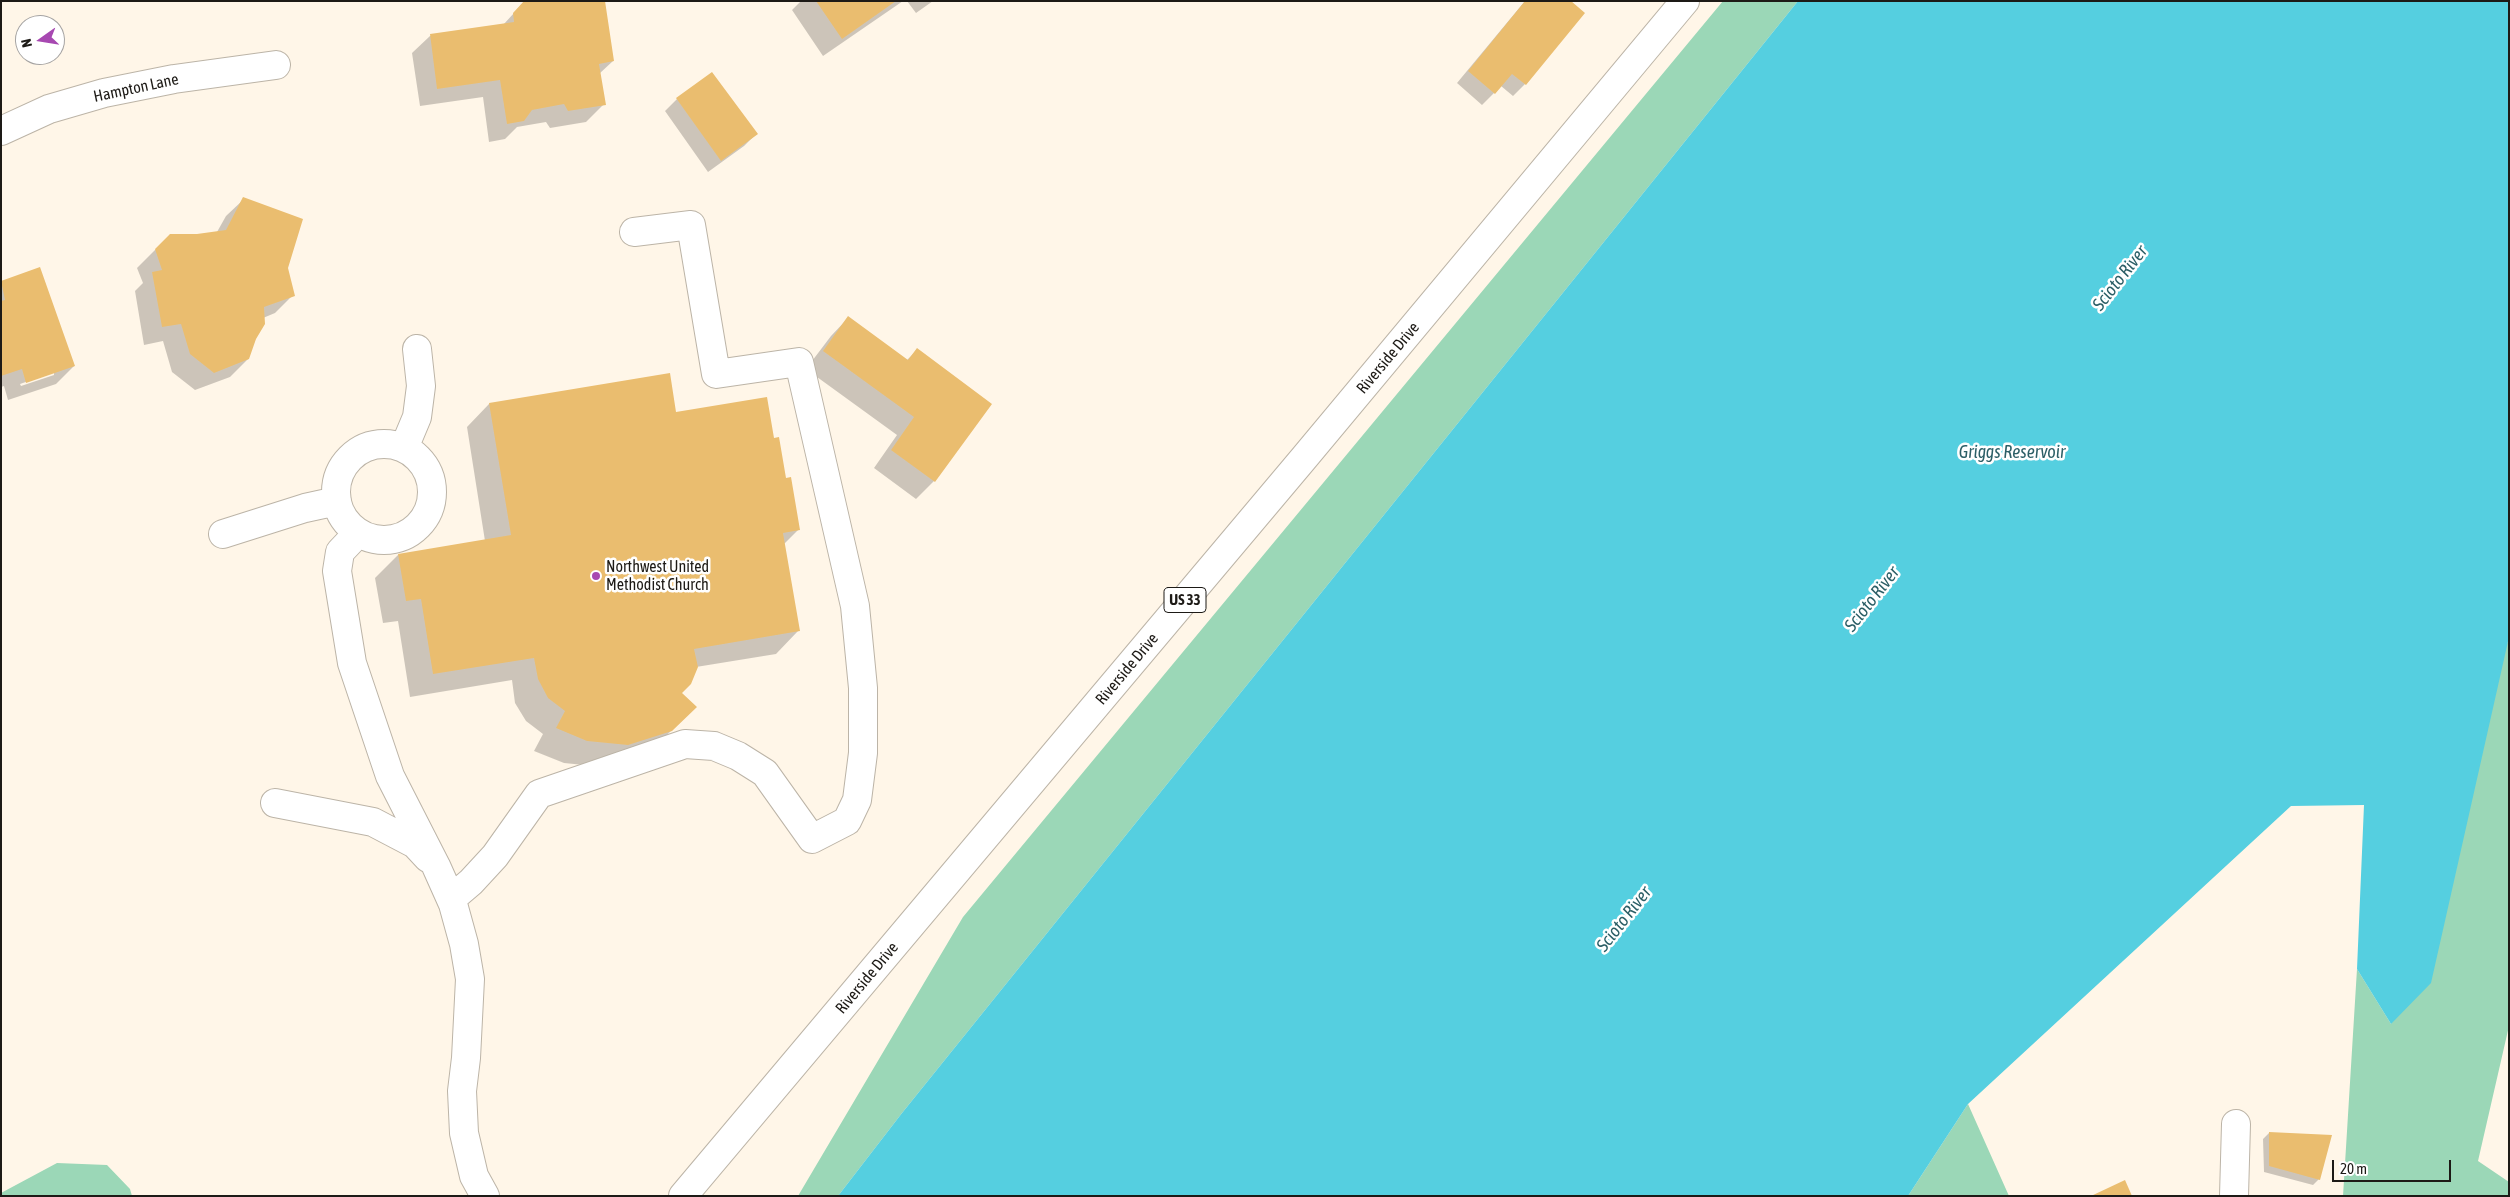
<!DOCTYPE html>
<style>
body{margin:0}
#map{position:relative;width:2510px;height:1197px;overflow:hidden;background:#fff6e8;font-family:"Asap Condensed",sans-serif}
canvas{display:block}
.frame{position:absolute;inset:0;border:2px solid #1d1a16;pointer-events:none}
.north{position:absolute;left:15px;top:15px;width:50px;height:50px;box-sizing:border-box;background:#fff;border:1px solid #a5a3a2;border-radius:50%;rotate:257deg;font-size:14px;font-weight:700;line-height:20px;text-align:center;color:#1d1a16}
.north::after{content:'';display:block;margin:auto;width:18px;height:22px;background:#a748b1;clip-path:polygon(50% 0,100% 100%,50% 72%,0 100%)}
.scale{position:absolute;left:2332px;top:1160px;width:119px;height:22px;box-sizing:border-box;border:2px solid #1d1a16;border-top:0;padding-left:6px;font-size:15px;line-height:18px;white-space:nowrap;color:#1d1a16;-webkit-text-stroke:4px #fff;paint-order:stroke}
</style>
<div id="map">
<canvas width="2510" height="1197"></canvas>
<div class="frame"></div>
<div class="north">N</div>
<div class="scale">20 m</div>
</div>
<script>
const context = document.querySelector('canvas').getContext('2d');
context.lineJoin = 'round';
function fill(path, color) { context.fillStyle = color; context.fill(path, 'evenodd'); }
const poly = rows => new Path2D(rows.map(r => 'M' + r).join(''));
function trace(path, color, width, dash) { context.strokeStyle = color; context.lineWidth = width; context.lineCap = dash ? 'butt' : 'round'; context.setLineDash(dash || []); context.stroke(path); }
function label(font, color, halo, rows, align = 'center') {
  context.font = font + ' "Asap Condensed",sans-serif'; context.lineWidth = 5; context.setLineDash([]); context.textBaseline = 'middle'; context.strokeStyle = halo; context.fillStyle = color; for (const [text, x, y, turn = 0] of rows) {
    context.save(); context.translate(x, y); context.rotate((+turn || 0) * Math.PI / 180); context.textAlign = isNaN(turn) ? turn : align; if (halo) context.strokeText(text, 0, 0); context.fillText(text, 0, 0); context.restore();
  }
}
const green = poly([
 [1723,1,1798,1,902,1113,838,1196,798,1196,963,917],
 [2509,637,2509,1026,2478,1161,2509,1182,2509,1196,2343,1196,2357,969,2391,1024],
 [1968,1104,2009,1196,1908,1196],
 [57,1163,107,1165,130,1189,132,1196,1,1196,1,1193]
]);
const water = poly([
 [1798,1,2509,1,2509,637,2431,983,2391,1024,2357,969,2364,805,2291,806,1968,1104,1908,1196,838,1196,902,1113]
]);
const shadow = poly([
 [525,1,613,61,599,74,604,104,586,122,550,128,546,122,517,127,505,139,489,142,483,97,420,106,412,53,430,36,503,25],
 [801,1,903,1,823,56,792,10],
 [907,1,933,1,916,13],
 [1525,1,1569,1,1525,84,1513,96,1501,86,1482,105,1457,83],
 [712,73,756,134,744,146,708,172,665,111,677,99],
 [244,199,286,268,293,295,275,313,263,318,248,359,230,377,195,390,172,372,163,341,144,345,135,291,143,283,137,268,155,250,197,236,217,232,226,216],
 [39,269,74,366,56,384,8,400,4,386,1,387,1,283],
 [54,372,54,375,21,386,20,384],
 [848,318,906,361,917,350,990,404,934,481,916,499,874,468,897,435,806,369,831,336],
 [489,404,675,414,773,439,799,529,784,544,798,631,776,654,696,667,681,693,672,730,647,754,604,767,564,763,534,751,543,734,526,721,515,703,512,680,410,697,398,621,383,623,375,578,398,555,485,541,467,427],
 [2269,1133,2319,1179,2313,1185,2264,1172,2263,1139]
]);
const building = poly([
 [524,1,605,1,614,61,599,64,606,105,568,111,564,104,532,110,524,121,507,124,500,80,437,89,430,34,514,22,513,13],
 [816,1,896,1,842,39],
 [1525,1,1571,1,1585,13,1526,85,1512,74,1495,94,1468,71],
 [712,72,758,134,721,161,676,98],
 [243,197,303,219,288,268,295,296,264,307,265,324,256,339,249,359,214,373,190,354,181,324,162,327,152,272,162,270,155,249,170,234,197,234,226,230],
 [40,267,75,366,26,383,22,369,1,376,1,301,5,300,1,281],
 [848,316,908,360,917,348,992,404,935,482,891,450,914,417,823,351],
 [670,373,676,412,767,397,774,438,779,437,786,478,791,477,800,530,783,533,800,631,694,649,698,667,691,684,682,693,697,707,672,731,628,745,587,741,556,728,565,711,548,698,538,679,534,658,433,674,421,599,406,601,398,554,511,535,489,403],
 [2269,1132,2332,1135,2320,1180,2269,1166],
 [2125,1180,2132,1196,2091,1196]
]);
const minor = poly([
 [1,131,49,109,104,93,174,79,276,65],
 '336 492a48 48 0 1 1 96 0a48 48 0 1 1-96 0Z',
 [404,448,417,417,421,386,417,349],
 [358,533,340,552,337,571,352,663,390,776,436,866,453,904,464,944,470,979,466,1058,462,1091,464,1133,474,1176,485,1196],
 [223,534,305,508,337,501],
 [275,803,373,822,415,844,428,858],
 [451,899,471,882,495,856,539,794,685,744,714,746,738,756,765,773,812,839,847,821,857,800,863,753,863,688,855,606,799,362,716,374,691,225,634,232],
 [2234,1196,2236,1124]
]);
const major = poly([
 [683,1196,1304,458,1685,1]
]);
const markers = [
 [596,576,5,"#a748b1"]
];
const shields = [
 [1185,600,42]
];
const shieldNames = [
 ["US 33",1185,600]
];
const streetNames = [
 ["Hampton Lane",136,88,-12],
 ["Riverside Drive",1388,358,-50],
 ["Riverside Drive",1127,669,-50],
 ["Riverside Drive",867,978,-50]
];
const poiNames = [
 ["Northwest United",606,567],
 ["Methodist Church",606,585]
];
const waterNames = [
 ["Scioto River",2120,278,-52],
 ["Griggs Reservoir",2012,452],
 ["Scioto River",1872,599,-52],
 ["Scioto River",1624,919,-52]
];
fill(green, '#9bd7b7');
fill(water, '#55cfe0');
fill(shadow, '#0003');
fill(building, '#eabd6f');
trace(minor, '#bcb4a7', 30);
trace(major, '#bcb4a7', 30);
trace(minor, '#fff', 28);
trace(major, '#fff', 28);
for (const [x, y, r, color] of markers) { const dot = new Path2D(); dot.arc(x, y, r, 0, 2 * Math.PI); context.fillStyle = color; context.fill(dot); trace(dot, '#fff', 2); }
for (const [x, y, w] of shields) { const box = new Path2D(); box.roundRect(x - w / 2, y - 12.5, w, 25, 4); context.fillStyle = '#fff'; context.fill(box); trace(box, '#1d1a16', 1); }
label('bold 15px', '#1d1a16', null, shieldNames);
label('16px', '#1d1a16', '#fff', streetNames);
label('16px', '#1d1a16', '#fff', poiNames, 'left');
label('italic 18px', '#2c5f67', '#fff', waterNames);
</script>
